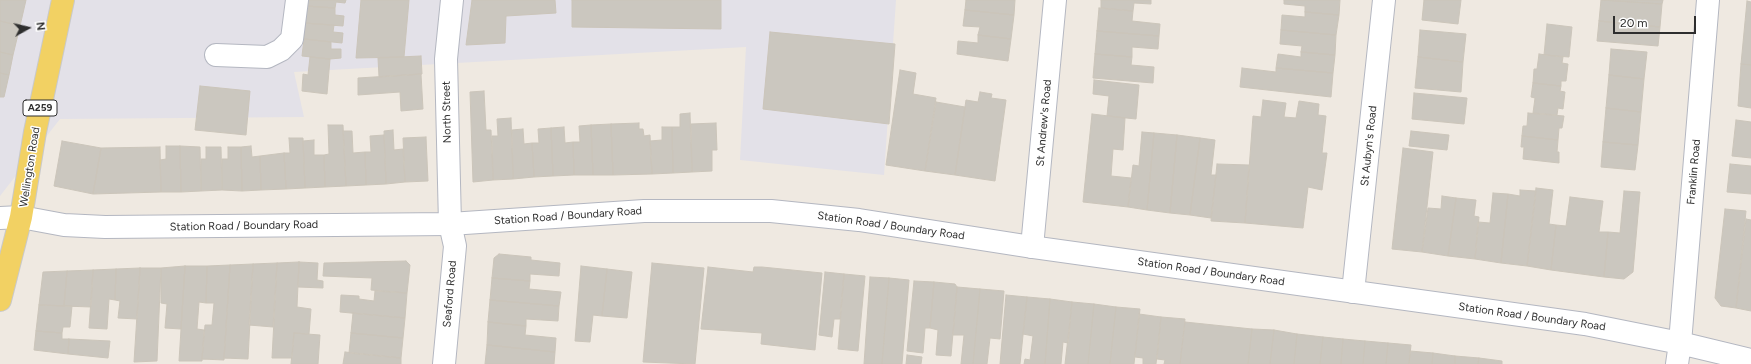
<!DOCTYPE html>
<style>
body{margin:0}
#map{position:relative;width:1751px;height:364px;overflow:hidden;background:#efe9e1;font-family:Figtree,sans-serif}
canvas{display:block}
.north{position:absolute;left:8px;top:8px;width:40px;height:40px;-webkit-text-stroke:3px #fff;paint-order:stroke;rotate:82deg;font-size:11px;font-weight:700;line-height:16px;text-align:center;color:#2e2e2e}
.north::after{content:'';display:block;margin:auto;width:14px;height:18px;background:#2e2e2e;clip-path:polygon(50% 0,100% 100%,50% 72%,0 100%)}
.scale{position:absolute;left:1613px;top:16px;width:83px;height:18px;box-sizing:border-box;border:2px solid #2e2e2e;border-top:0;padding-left:5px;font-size:12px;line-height:14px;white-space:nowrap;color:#2e2e2e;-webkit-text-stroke:3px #fff;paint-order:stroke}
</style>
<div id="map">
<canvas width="1751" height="364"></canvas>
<div class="north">N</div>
<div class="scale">20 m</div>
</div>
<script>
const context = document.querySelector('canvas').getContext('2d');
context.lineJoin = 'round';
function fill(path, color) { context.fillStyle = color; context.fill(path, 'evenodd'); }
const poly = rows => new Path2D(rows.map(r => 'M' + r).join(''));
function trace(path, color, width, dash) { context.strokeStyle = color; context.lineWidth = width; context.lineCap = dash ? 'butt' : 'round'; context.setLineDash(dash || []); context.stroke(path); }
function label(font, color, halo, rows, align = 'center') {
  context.font = font + ' Figtree,sans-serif'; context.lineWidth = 3; context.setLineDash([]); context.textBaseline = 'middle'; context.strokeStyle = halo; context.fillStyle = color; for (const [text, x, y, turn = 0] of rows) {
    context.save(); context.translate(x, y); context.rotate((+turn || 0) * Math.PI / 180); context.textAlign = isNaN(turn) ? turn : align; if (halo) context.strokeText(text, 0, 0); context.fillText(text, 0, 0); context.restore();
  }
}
const industrial = poly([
 [0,0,896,0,884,175,740,160,746,47,294,72,304,117,60,119,0,196]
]);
const building = poly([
 [0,0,26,0,20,26,0,21,0,0],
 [306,0,346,0,345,3,336,2,335,8,306,6,306,0],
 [361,0,409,0,404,57,356,58,361,0],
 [472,0,555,0,556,13,506,16,505,43,466,45,472,0],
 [572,0,721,0,721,29,572,27,572,0],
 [966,0,1015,0,1014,15,965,10,966,0],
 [1101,0,1151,0,1151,4,1134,3,1133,11,1101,8,1101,0],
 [1284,0,1340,0,1339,15,1305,12,1305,6,1284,4,1284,0],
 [1424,0,1461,0,1458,24,1422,20,1424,0],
 [1601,0,1662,4,1660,27,1599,21,1601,0],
 [1602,0,1663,0,1662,4,1602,0],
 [1747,1,1751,2,1751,65,1741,64,1747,1],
 [306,6,335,8,335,15,344,16,343,26,304,23,306,6],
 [1099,8,1133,11,1132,21,1160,24,1159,36,1097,31,1099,8],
 [965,10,1014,15,1011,39,978,35,980,27,963,26,965,10],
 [1305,12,1339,15,1336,35,1281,30,1282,15,1305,17,1305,12],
 [0,21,20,26,13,55,0,52,0,21],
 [1599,21,1660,27,1658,46,1597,41,1599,21],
 [304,23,334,25,333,32,343,33,342,43,304,39,304,23],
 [1547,24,1572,27,1569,57,1544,55,1547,24],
 [1281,30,1336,35,1335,55,1301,52,1302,46,1280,44,1281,30],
 [1420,30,1466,34,1463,62,1418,57,1420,30],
 [1097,31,1159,36,1158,49,1132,47,1132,57,1095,54,1097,31],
 [770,32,895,44,889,124,763,109,770,32],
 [978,35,1011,39,1008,61,957,54,958,41,978,43,978,35],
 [304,39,331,42,331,49,341,49,341,58,330,59,302,56,304,39],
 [1611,49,1647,52,1644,79,1609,75,1611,49],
 [0,52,13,55,9,75,0,73,0,52],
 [1301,52,1335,55,1333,73,1276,68,1278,54,1301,57,1301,52],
 [1095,54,1132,57,1131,65,1154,67,1153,83,1093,78,1095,54],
 [1539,54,1563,57,1562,63,1568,64,1566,81,1561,81,1561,86,1533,83,1534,69,1537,69,1539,54],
 [421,56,422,74,379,77,378,58,421,56],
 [310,57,330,59,327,94,302,91,303,74,308,75,310,57],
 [1418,57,1463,62,1461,92,1415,88,1418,57],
 [1741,64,1751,65,1751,108,1738,106,1741,64],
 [1242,68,1276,72,1276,68,1333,73,1331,97,1240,87,1242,68],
 [900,70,916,73,913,94,936,98,925,171,886,165,900,70],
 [0,73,9,75,4,97,0,97,0,73],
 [421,74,423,109,401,111,400,92,358,95,358,78,421,74],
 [1609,75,1644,79,1641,112,1606,108,1609,75],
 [1094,80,1139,85,1136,119,1107,116,1109,96,1093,94,1094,80],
 [1533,83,1561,86,1560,91,1565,92,1563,109,1558,108,1557,115,1533,113,1535,98,1531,97,1533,83],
 [200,86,250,91,246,135,195,130,200,86],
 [484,91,486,130,491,130,493,180,473,182,470,92,484,91],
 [980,92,992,94,991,98,1006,100,995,181,955,175,966,100,978,102,980,92],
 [1414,93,1467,98,1464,124,1412,119,1414,93],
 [1263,100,1286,103,1284,117,1296,118,1299,101,1319,104,1318,115,1326,116,1322,153,1327,153,1322,190,1308,187,1303,228,1245,223,1253,116,1261,117,1263,100],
 [936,102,965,107,955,175,925,171,936,102],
 [1606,108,1641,112,1638,145,1603,142,1606,108],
 [690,113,692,172,673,173,672,127,680,127,680,114,690,113],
 [1528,113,1564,116,1562,128,1559,128,1558,140,1522,136,1523,126,1527,126,1528,113],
 [1092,114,1125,118,1123,150,1113,149,1111,176,1131,178,1128,207,1083,202,1092,114],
 [511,118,513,179,493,180,492,136,498,136,497,119,511,118],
 [1736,120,1751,122,1751,158,1732,156,1736,120],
 [639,123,639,129,643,129,644,136,650,135,652,174,613,175,611,124,639,123],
 [716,123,717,150,712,150,712,171,692,172,691,124,716,123],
 [611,124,613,175,593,175,591,125,611,124],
 [328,125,343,125,346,186,325,187,324,155,329,154,328,125],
 [591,125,593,175,574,175,573,142,580,142,579,126,591,125],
 [564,127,565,143,573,142,574,175,553,176,551,128,564,127],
 [662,127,672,127,673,173,652,174,650,141,662,140,662,127],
 [551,128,553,176,534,177,532,143,539,143,538,129,551,128],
 [523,129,524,144,532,143,534,177,513,179,512,130,523,129],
 [393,130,394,150,403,149,405,182,386,184,384,131,393,130],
 [343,131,352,131,353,153,365,152,366,185,346,186,343,131],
 [1411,131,1449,135,1447,150,1409,146,1411,131],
 [1142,132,1154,133,1147,210,1128,207,1133,165,1139,166,1142,132],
 [1154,133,1177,135,1170,213,1147,210,1154,133],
 [384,135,386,184,366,185,365,152,371,152,370,136,384,135],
 [1177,135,1200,138,1190,215,1170,213,1177,135],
 [1522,136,1558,140,1557,152,1559,152,1559,163,1523,159,1524,147,1521,147,1522,136],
 [426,137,428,181,405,182,403,138,426,137],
 [289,138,303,138,305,188,286,189,284,153,290,153,289,138],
 [1200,138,1215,140,1211,175,1216,175,1211,218,1190,215,1200,138],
 [314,140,314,155,324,155,325,187,305,188,303,141,314,140],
 [62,141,101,148,93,194,54,186,62,141],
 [1603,142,1638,145,1635,170,1601,167,1603,142],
 [166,146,180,146,181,192,161,192,160,160,166,159,166,146],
 [180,146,200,147,201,191,181,192,180,146],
 [251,146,252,157,260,156,261,190,242,191,241,147,251,146],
 [160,147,161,192,93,194,101,148,160,147],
 [206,147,221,147,222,190,201,191,201,159,206,159,206,147],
 [228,147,241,147,242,191,222,190,222,159,228,159,228,147],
 [1403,148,1433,152,1422,252,1392,249,1403,148],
 [284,153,286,189,261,190,260,156,284,153],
 [1217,164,1249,165,1245,223,1211,221,1217,164],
 [1730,164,1751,166,1751,194,1727,192,1730,164],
 [1536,188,1553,190,1549,224,1556,225,1551,270,1527,266,1536,188],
 [1520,190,1536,191,1527,266,1501,263,1508,194,1520,196,1520,190],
 [1624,191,1640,192,1633,272,1624,279,1604,277,1608,232,1620,233,1624,191],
 [1493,193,1508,194,1501,263,1475,259,1478,222,1490,223,1493,193],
 [1442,196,1456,198,1448,256,1422,252,1428,208,1441,209,1442,196],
 [1570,197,1603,201,1599,232,1608,232,1604,277,1551,270,1556,225,1566,226,1570,197],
 [1456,198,1476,200,1474,216,1479,217,1475,259,1448,256,1456,198],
 [1725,209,1746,211,1736,308,1721,306,1715,298,1725,209],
 [1746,219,1751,220,1751,311,1736,308,1746,219],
 [499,254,531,257,531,260,560,263,559,276,530,274,530,281,492,278,494,258,499,254],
 [406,261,410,265,407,293,371,290,372,278,323,276,324,263,406,261],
 [299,262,297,307,311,309,309,334,294,333,292,358,272,358,277,263,299,262],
 [299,262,318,263,317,280,323,281,323,288,298,287,299,262],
 [277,263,273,327,249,325,253,264,277,263],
 [652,263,704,268,695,364,643,362,652,263],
 [253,264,248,359,224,358,230,265,253,264],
 [230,265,224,360,202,359,205,325,212,325,214,303,206,303,207,266,230,265],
 [185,266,181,329,165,328,167,304,161,303,161,268,185,266],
 [185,266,207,266,206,303,199,302,197,329,204,330,202,361,179,361,185,266],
 [581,266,607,269,602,316,593,315,590,342,575,341,581,266],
 [708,267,753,272,754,267,762,267,822,273,815,350,761,344,762,333,701,329,708,267],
 [140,268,137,319,118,318,120,301,115,300,116,269,140,268],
 [140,268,161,268,157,361,134,362,140,268],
 [116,269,115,300,109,299,107,329,89,328,93,270,116,269],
 [607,269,632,272,627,318,602,316,607,269],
 [93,270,91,307,64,306,67,271,93,270],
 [67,271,64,306,39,305,43,272,67,271],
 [825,272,844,274,840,319,834,319,832,337,819,335,825,272],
 [844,274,865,276,858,351,838,349,844,274],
 [870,277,889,278,882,364,864,364,870,277],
 [492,278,530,281,529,289,561,292,559,306,490,300,492,278],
 [889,278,909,280,902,364,882,364,889,278],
 [914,281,934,282,930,328,925,328,923,353,907,351,914,281],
 [934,282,955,284,957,287,951,356,936,355,938,330,930,328,934,282],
 [957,287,980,289,973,364,961,364,964,335,953,335,957,287],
 [980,289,1004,291,1000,339,990,338,987,364,973,364,980,289],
 [375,291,407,293,405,318,340,312,341,295,359,296,359,299,374,301,375,291],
 [1006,295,1027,297,1020,364,1000,364,1006,295],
 [1027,297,1050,299,1045,364,1024,364,1025,359,1030,360,1033,336,1023,334,1027,297],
 [1050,299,1072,302,1068,343,1063,342,1061,364,1045,364,1050,299],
 [490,300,559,306,558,321,526,319,526,326,488,322,490,300],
 [1072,302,1094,304,1088,364,1065,364,1072,302],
 [1094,304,1116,307,1110,364,1088,364,1094,304],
 [39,305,72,306,70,327,63,327,62,333,36,331,39,305],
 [1116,307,1140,309,1134,364,1110,364,1116,307],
 [353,313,405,318,403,338,351,333,353,313],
 [1139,314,1161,317,1156,364,1143,364,1143,358,1135,357,1139,314],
 [1161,317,1185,319,1180,364,1164,364,1165,360,1157,359,1161,317],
 [488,322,526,326,525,335,556,338,555,352,487,345,488,322],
 [1185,322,1252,329,1248,364,1180,364,1185,322],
 [1252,329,1274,330,1270,364,1248,364,1252,329],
 [1274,330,1297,334,1294,364,1270,364,1274,330],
 [36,331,62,333,62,339,69,339,68,354,34,350,36,331],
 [294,333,320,335,318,364,291,364,294,333],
 [351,333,403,338,401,358,349,353,351,333],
 [1297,334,1323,337,1320,364,1294,364,1297,334],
 [1323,337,1343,339,1341,364,1320,364,1323,337],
 [69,339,110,341,108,358,68,354,69,339],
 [1343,339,1365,341,1363,364,1341,364,1343,339],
 [1365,341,1388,343,1386,364,1363,364,1365,341],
 [1388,343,1411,345,1409,364,1386,364,1388,343],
 [487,345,555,352,554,364,485,364,487,345],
 [1410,351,1433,353,1432,364,1409,364,1410,351],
 [345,352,401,358,401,364,343,364,345,352],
 [1433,353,1455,356,1455,364,1432,364,1433,353],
 [907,355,922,357,921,364,906,364,907,355],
 [1455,356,1479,358,1478,364,1455,364,1455,356],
 [1479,358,1502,361,1502,364,1478,364,1479,358]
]);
const minor = poly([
 [216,55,267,57,281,50,292,39,297,0],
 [0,218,21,217],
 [1032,247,1055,0],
 [1353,292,1384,0],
 [1680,343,1708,0],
 [444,364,455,246,450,224,446,59,452,0]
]);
const secondary = poly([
 [21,217,64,225,105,227,450,224,644,211,771,211,859,220,1032,247,1585,324,1680,343,1751,360],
 [1677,364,1680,343]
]);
const primary = poly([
 [0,300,21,217,35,132,63,0]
]);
const shields = [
 [40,108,34]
];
const shieldNames = [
 ["A259",40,108]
];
const streetNames = [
 ["North Street",447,112,-91],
 ["St Andrew's Road",1044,123,-85],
 ["St Aubyn's Road",1369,146,-84],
 ["Wellington Road",30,167,-81],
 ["Franklin Road",1694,172,-85],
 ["Station Road / Boundary Road",568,216,-4],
 ["Station Road / Boundary Road",244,226,-1],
 ["Station Road / Boundary Road",891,226,8],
 ["Station Road / Boundary Road",1211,272,8],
 ["Seaford Road",450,294,-85],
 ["Station Road / Boundary Road",1532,317,8]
];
fill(industrial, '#e3e1e8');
fill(building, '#cbc7bf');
trace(building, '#cbc5ba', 1);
trace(minor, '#b4b7c1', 24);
trace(secondary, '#b4b7c1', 24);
trace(primary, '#c9c9c9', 24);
trace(minor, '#fff', 22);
trace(secondary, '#fff', 22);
trace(primary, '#f2d163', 22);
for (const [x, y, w] of shields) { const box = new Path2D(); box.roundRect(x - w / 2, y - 8, w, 16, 3); context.fillStyle = '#fff'; context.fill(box); trace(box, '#2e2e2e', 1); }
label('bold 10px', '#2e2e2e', null, shieldNames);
label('11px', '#2e2e2e', '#fff', streetNames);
</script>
